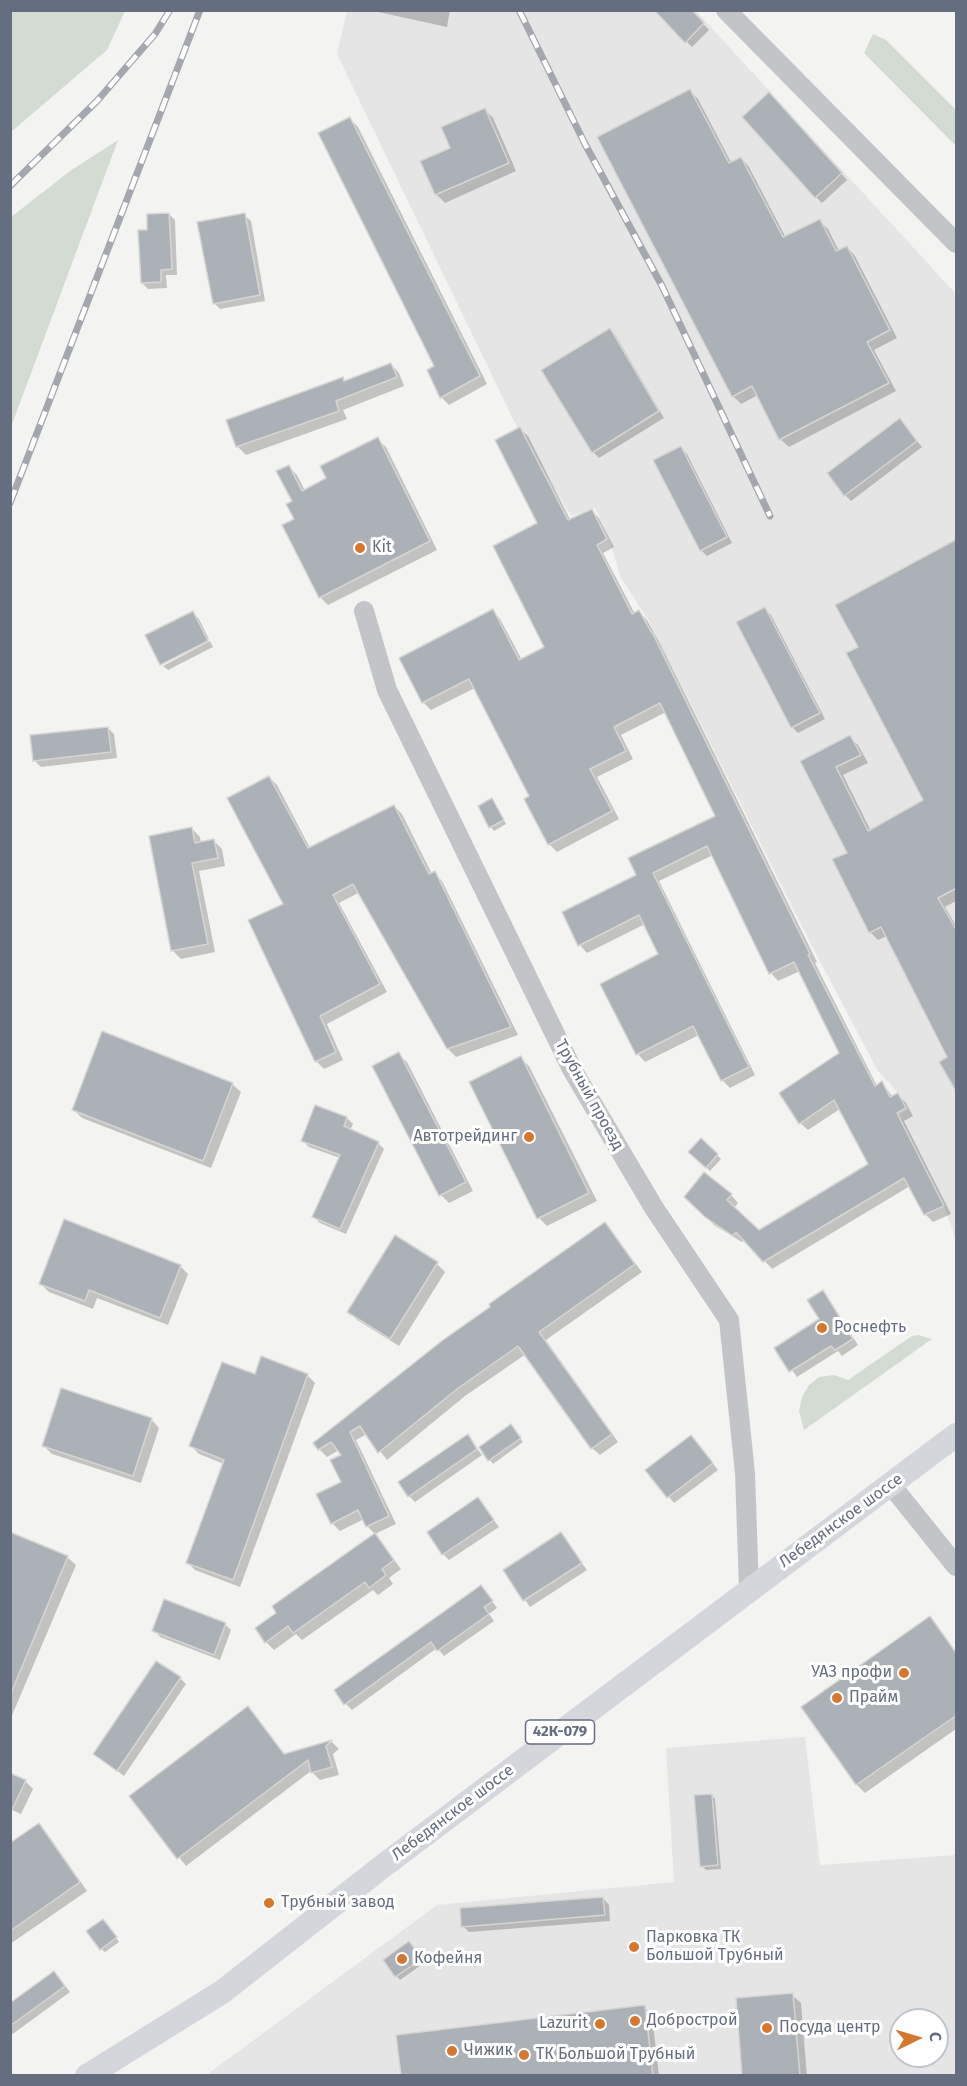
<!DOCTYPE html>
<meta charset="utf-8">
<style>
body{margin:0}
#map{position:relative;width:967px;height:2086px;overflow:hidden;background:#f3f4f1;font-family:"Fira Sans",sans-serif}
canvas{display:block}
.frame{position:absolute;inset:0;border:12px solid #656e80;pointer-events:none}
.north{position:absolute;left:889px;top:2008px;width:60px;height:60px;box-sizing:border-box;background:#fff;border:2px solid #c1c5cc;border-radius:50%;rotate:85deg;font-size:16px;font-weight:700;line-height:24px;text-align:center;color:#656e80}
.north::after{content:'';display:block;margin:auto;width:21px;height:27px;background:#d7772e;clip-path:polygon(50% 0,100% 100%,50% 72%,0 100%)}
</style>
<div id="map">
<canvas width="967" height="2086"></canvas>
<div class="frame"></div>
<div class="north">С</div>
</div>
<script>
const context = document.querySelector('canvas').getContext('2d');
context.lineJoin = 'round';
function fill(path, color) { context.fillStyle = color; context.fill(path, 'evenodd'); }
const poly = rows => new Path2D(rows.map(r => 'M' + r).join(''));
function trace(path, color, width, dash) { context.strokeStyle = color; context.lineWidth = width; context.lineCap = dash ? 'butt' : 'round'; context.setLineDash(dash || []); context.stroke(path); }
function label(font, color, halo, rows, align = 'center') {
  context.font = font + ' "Fira Sans",sans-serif'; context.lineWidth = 6; context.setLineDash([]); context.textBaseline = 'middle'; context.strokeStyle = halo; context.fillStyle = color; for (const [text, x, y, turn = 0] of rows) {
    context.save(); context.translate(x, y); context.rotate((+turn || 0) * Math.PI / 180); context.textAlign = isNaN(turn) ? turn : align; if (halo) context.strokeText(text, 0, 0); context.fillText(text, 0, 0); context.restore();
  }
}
const built = poly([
 [347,11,696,11,956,294,956,1240,944,1206,898,1116,908,1109,894,1088,878,1071,813,948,650,623,620,576,610,540,595,508,571,516,513,419,337,54],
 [805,1737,820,1865,956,1855,956,2075,205,2076,437,1905,674,1882,666,1748],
 [901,2020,937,2020,937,2056,901,2056]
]);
const green = poly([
 [11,10,125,11,107,50,11,132],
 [873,34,886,40,956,110,956,146,864,53],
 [118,140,11,427,11,217,70,171],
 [918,1335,932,1339,804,1430,799,1411,802,1397,809,1385,819,1377,834,1375,848,1380,912,1336]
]);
const shadow = poly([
 [369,10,450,10,447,27],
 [656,10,690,10,709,30,692,47],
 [690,91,698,99,732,164,741,158,749,167,786,238,819,220,828,229,839,251,847,247,855,256,897,338,874,350,896,391,789,447,780,439,758,395,741,404,733,396],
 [775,100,847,180,822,203,816,197],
 [485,110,493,118,516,171,445,203,436,194,452,149],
 [350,119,358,127,487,384,449,405,441,397,436,367],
 [169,214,175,220,177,275,166,275,167,288,148,289,142,283,149,231],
 [244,215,251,221,265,301,220,309,214,303],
 [610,330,616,336,664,418,599,458,593,452],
 [391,364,399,373,404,386,343,410,347,419,246,455,238,447,228,420,342,378,346,382],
 [900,420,922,447,851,501,845,495],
 [520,429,528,436,571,521,591,510,599,518,614,547,603,553,635,614,639,612,647,620,659,641,817,962,815,963,877,1086,882,1083,893,1097,898,1095,906,1103,913,1116,904,1121,951,1214,933,1222,925,1214,910,1186,772,1269,745,1239,742,1242,714,1225,686,1197,731,1195,738,1203,734,1208,759,1232,870,1165,840,1109,808,1130,800,1123,841,1053,800,971,778,981,771,973,713,855,659,881,755,1075,730,1088,722,1080,699,1035,645,1062,638,1054,602,984,660,955,645,924,587,953,580,945,638,876,717,817,666,712,621,735,633,759,597,777,619,819,557,852,549,844,531,797,475,688,431,710,424,703,401,658,493,611,500,619,522,660,546,648,540,524],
 [377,439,386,447,437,550,328,605,320,597,296,519,289,467,297,475,305,491,328,479],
 [681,448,687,454,732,543,707,556,701,550],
 [956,541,956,901,945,907,956,926,956,1085,949,1058,887,936,878,940,870,932,849,854,802,762,849,737,858,745,868,763,843,775,871,831,925,801,860,648],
 [765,609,771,615,825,719,798,733,792,727],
 [193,613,199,619,209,639,162,664,147,636],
 [210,641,213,647,168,670,163,666],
 [108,728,114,734,117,758,41,767,35,761],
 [269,777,277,785,310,848,394,806,402,814,432,874,434,873,442,881,518,1035,456,1057,448,1049,360,892,339,903,387,992,327,1024,343,1060,324,1069,316,1061,285,904],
 [492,800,506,824,494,831,491,827],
 [192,829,200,837,201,843,214,841,222,849,225,866,199,871,215,952,181,959,173,951],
 [398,1054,407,1062,473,1191,449,1203,441,1195,374,1066],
 [520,1058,529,1066,597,1201,547,1226,539,1218],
 [232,1084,241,1092,211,1168,82,1118,73,1109],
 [347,1118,353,1124,350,1130,378,1143,384,1149,346,1234,320,1223,314,1217,340,1158,309,1147,303,1141],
 [701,1140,721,1159,710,1171,690,1152],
 [605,1224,642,1272,546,1340,618,1442,600,1455,592,1448,526,1354,465,1396,387,1460,367,1434,356,1440,396,1524,375,1534,367,1526,364,1519,340,1531,332,1523,343,1483,343,1455,339,1450,327,1457,319,1449],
 [395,1237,437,1264,445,1272,399,1346,357,1320,349,1312],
 [180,1266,188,1274,168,1325,97,1298,93,1309,49,1292,41,1284],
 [822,1292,828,1298,858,1345,842,1356,838,1351,797,1377,776,1348,821,1320],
 [307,1375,315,1383,240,1587,195,1570,188,1563,224,1464,199,1454,191,1446,256,1376],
 [151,1419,159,1428,141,1483,52,1454,43,1445],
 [514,1430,523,1442,493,1464,481,1448],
 [467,1436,482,1455,415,1502,409,1496],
 [697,1443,718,1470,674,1503,648,1470],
 [478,1499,499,1527,449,1560,443,1554],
 [10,1533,67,1557,76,1565,10,1720],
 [561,1534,587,1570,530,1607,505,1570],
 [375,1535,401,1569,389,1578,393,1584,378,1595,373,1590,302,1640,296,1634,274,1650,266,1642],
 [487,1593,497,1608,489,1614,494,1621,444,1656,437,1648,352,1710,346,1704],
 [930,1618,956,1653,956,1729,865,1793,857,1785,803,1707],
 [225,1624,231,1630,220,1660,160,1637,154,1630],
 [180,1678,186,1684,124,1776,95,1754],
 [248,1708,285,1755,332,1742,339,1749,333,1754,339,1775,320,1780,311,1771,186,1866,131,1797],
 [10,1774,25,1781,33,1789,21,1814,10,1809],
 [711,1795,715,1799,721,1869,706,1870,702,1866],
 [39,1825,47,1833,87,1891,10,1944,10,1845],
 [603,1898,609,1905,610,1921,469,1932,463,1926],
 [107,1924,119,1942,105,1952,101,1949],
 [413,1947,424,1963,400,1980,385,1960],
 [60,1979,70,1992,10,2036,10,2005],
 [792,1995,801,2003,807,2076,744,2076],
 [644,2007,652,2015,659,2076,402,2076]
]);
const building = poly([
 [654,10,692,10,704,23,685,43,654,10],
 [690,89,729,163,741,157,783,237,820,219,836,251,847,246,890,330,867,342,889,383,779,440,752,386,732,397,597,137,690,89],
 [769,92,842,173,815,198,742,117,769,92],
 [485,108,509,163,435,195,420,161,450,148,441,127,485,108],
 [350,117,480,376,440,398,427,370,434,366,318,133,350,117],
 [169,213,172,269,161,270,161,282,141,283,138,230,147,230,147,214,169,213],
 [245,213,260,295,213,304,197,222,245,213],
 [610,328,659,411,592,453,541,370,610,328],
 [391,363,397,377,336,401,339,411,236,447,226,420,343,377,344,381,391,363],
 [900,418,917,441,844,496,827,473,900,418],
 [520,427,568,520,592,509,607,539,597,545,632,614,639,610,651,632,652,632,810,954,808,955,875,1086,882,1081,890,1097,898,1093,906,1108,897,1113,944,1206,924,1215,904,1178,763,1262,736,1232,733,1236,705,1217,684,1197,704,1172,732,1194,727,1200,759,1230,868,1164,834,1100,799,1124,779,1093,839,1053,794,962,769,974,707,846,653,873,749,1067,721,1081,693,1026,636,1055,600,984,658,954,639,915,578,946,562,912,636,875,628,858,715,816,660,703,614,727,626,751,590,769,612,811,548,845,524,799,529,796,469,679,422,703,399,658,493,609,519,660,544,647,493,546,537,523,495,440,520,427],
 [378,437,430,541,319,598,282,525,294,519,286,504,292,501,276,471,289,465,302,491,326,478,320,466,378,437],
 [681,446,727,537,700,551,653,460,681,446],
 [957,539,957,888,938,898,957,931,957,1093,939,1062,947,1057,881,927,869,933,832,859,847,853,800,761,850,735,861,755,836,767,868,831,923,800,846,653,858,647,835,605,957,539],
 [765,607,820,713,791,728,736,622,765,607],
 [193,611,208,641,160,665,145,635,193,611],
 [108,727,111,752,33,761,30,735,108,727],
 [269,776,308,848,394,805,429,874,435,871,511,1027,447,1049,353,884,333,895,380,984,320,1016,336,1052,315,1062,248,920,283,904,227,798,269,776],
 [492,798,504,820,489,828,478,806,492,798],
 [192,827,195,843,214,839,218,858,192,863,208,944,171,951,149,836,192,827],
 [102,1031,233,1083,203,1161,72,1110,102,1031],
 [399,1052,466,1182,439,1196,372,1066,399,1052],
 [521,1056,589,1193,537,1219,469,1082,521,1056],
 [315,1105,347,1117,344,1126,379,1142,340,1229,312,1217,340,1155,301,1141,315,1105],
 [701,1138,718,1154,706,1168,688,1152,701,1138],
 [64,1219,181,1265,160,1318,89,1290,85,1301,39,1284,64,1219],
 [605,1222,635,1264,539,1332,612,1434,591,1449,518,1346,457,1389,378,1453,360,1426,350,1432,389,1516,366,1527,358,1510,331,1524,316,1494,341,1482,330,1460,341,1455,331,1442,318,1450,313,1443,443,1340,490,1307,489,1304,605,1222],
 [395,1235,438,1262,390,1339,347,1312,395,1235],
 [823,1290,853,1339,835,1350,831,1346,789,1372,774,1348,819,1319,807,1300,823,1290],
 [261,1356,308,1374,233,1580,186,1563,224,1460,189,1446,222,1362,255,1374,261,1356],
 [61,1388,152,1418,133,1476,42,1446,61,1388],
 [511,1424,521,1438,488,1461,479,1447,511,1424],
 [468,1434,477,1449,408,1497,398,1482,468,1434],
 [691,1435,713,1463,667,1498,645,1470,691,1435],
 [478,1497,494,1520,442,1555,427,1532,478,1497],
 [10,1532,68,1556,11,1693,10,1693,10,1532],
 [561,1532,582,1563,523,1601,503,1570,561,1532],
 [375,1533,394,1560,382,1569,386,1575,369,1588,365,1582,293,1633,288,1626,265,1643,255,1628,276,1613,272,1606,375,1533],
 [481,1585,493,1601,484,1607,489,1614,437,1651,431,1642,344,1705,334,1690,481,1585],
 [164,1599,226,1623,214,1655,152,1631,164,1599],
 [930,1616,957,1654,957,1715,856,1785,801,1707,930,1616],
 [156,1661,181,1677,117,1771,93,1754,156,1661],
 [248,1706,284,1754,332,1740,326,1746,332,1767,311,1773,308,1760,177,1859,129,1796,248,1706],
 [10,1773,26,1780,10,1814,10,1773],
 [712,1794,718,1865,700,1867,694,1795,712,1794],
 [39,1823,80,1882,10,1931,10,1843,39,1823],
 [603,1897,605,1915,461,1927,460,1908,603,1897],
 [103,1919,117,1937,100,1950,86,1931,103,1919],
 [409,1941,422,1959,395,1977,383,1960,409,1941],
 [54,1971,65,1986,10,2026,10,2003,54,1971],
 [793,1993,800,2076,742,2076,736,1998,793,1993],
 [645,2005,653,2076,401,2076,396,2035,645,2005]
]);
const minor = poly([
 [726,10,956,243],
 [364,611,387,690,573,1071,654,1208,729,1320,745,1473,749,1589],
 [891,1485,956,1566]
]);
const major = poly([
 [87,2076,222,1992,383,1866,956,1435]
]);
const rail = poly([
 [519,10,585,144,662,286,770,516],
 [10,186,97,101,155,34,170,10],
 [10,503,200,10]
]);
const markers = [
 [360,548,6,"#d7772e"],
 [529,1137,6,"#d7772e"],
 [822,1328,6,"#d7772e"],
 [904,1673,6,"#d7772e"],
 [837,1698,6,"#d7772e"],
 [269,1903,6,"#d7772e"],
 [634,1947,6,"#d7772e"],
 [402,1959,6,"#d7772e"],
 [635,2021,6,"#d7772e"],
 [600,2024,6,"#d7772e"],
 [767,2028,6,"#d7772e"],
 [452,2051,6,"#d7772e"],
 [524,2055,6,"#d7772e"]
];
const shields = [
 [560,1732,69]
];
const shieldNames = [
 ["42К-079",560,1732]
];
const poiNames = [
 ["Kit",372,548],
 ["Автотрейдинг",517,1137,"right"],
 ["Роснефть",834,1328],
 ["УАЗ профи",892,1673,"right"],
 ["Прайм",849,1698],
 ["Трубный завод",281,1903],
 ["Парковка ТК",646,1938],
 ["Большой Трубный",646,1956],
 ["Кофейня",414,1959],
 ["Добрострой",647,2021],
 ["Lazurit",588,2024,"right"],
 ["Посуда центр",779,2028],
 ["Чижик",464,2051],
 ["ТК Большой Трубный",536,2055]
];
const streetNames = [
 ["Трубный проезд",589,1095,61],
 ["Лебедянское шоссе",841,1521,-36],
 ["Лебедянское шоссе",453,1813,-37]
];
fill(built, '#e4e5e4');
fill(green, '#d4dbd2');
fill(shadow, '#0003');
fill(building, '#acb0b7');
trace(building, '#d5d5d3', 1.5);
trace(minor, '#c2c4c8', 20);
trace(major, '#d4d6dc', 24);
trace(rail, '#a4a7ae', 7);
trace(rail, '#fff', 4.5, [14]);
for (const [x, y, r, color] of markers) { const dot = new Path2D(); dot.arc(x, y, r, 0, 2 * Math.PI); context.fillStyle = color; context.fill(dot); trace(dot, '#fff', 2); }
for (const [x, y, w] of shields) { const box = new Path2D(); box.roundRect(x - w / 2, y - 12, w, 24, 4.5); context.fillStyle = '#fff'; context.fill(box); trace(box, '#656e80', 1.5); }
label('bold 15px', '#656e80', null, shieldNames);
label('16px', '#656e80', '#fff', poiNames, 'left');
label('16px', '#656e80', '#fff', streetNames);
</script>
